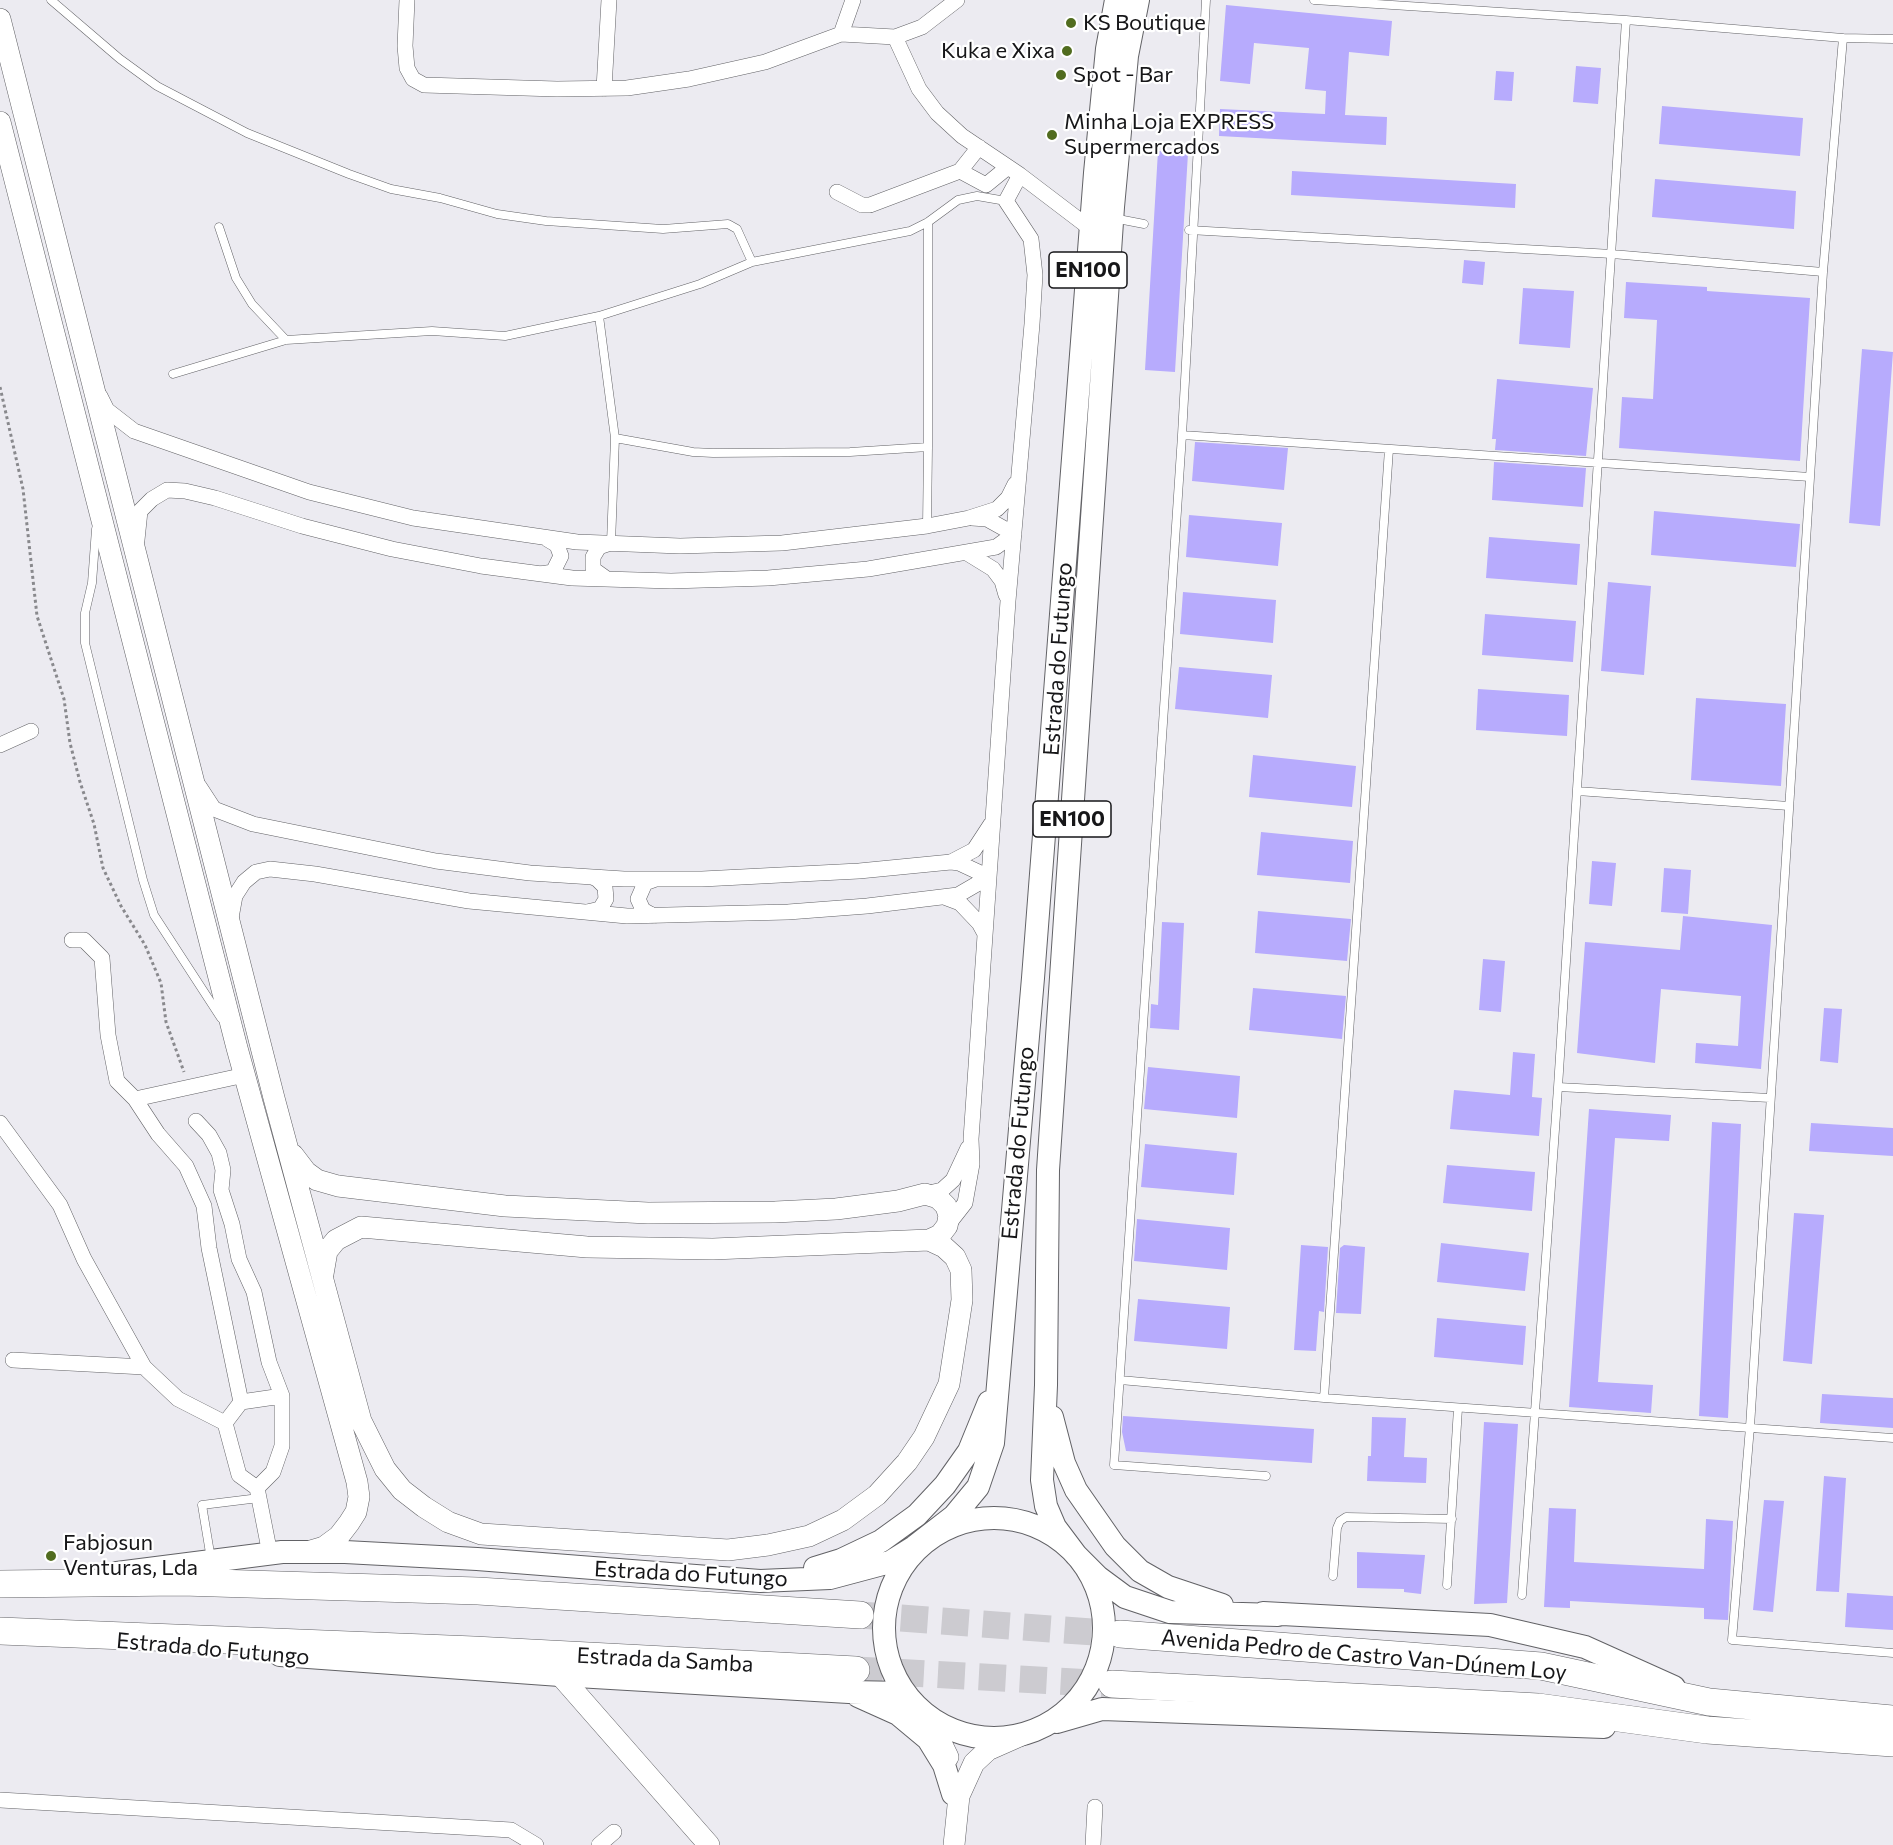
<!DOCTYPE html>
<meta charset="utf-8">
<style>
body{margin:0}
canvas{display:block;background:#ecebf1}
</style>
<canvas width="1893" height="1845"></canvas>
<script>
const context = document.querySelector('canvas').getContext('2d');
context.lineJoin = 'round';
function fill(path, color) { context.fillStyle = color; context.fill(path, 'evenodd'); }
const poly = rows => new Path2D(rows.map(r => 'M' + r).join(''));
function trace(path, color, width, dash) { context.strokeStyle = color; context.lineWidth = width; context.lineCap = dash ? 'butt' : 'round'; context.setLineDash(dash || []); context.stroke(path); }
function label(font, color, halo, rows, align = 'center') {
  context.font = font + ' Commissioner,sans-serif'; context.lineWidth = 4.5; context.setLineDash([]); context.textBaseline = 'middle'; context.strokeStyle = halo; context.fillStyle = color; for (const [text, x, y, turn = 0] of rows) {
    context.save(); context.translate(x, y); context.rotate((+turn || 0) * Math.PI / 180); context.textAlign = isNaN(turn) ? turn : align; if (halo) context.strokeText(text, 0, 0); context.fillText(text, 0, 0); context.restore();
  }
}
const building = poly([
 [1226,5,1392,21,1389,56,1349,52,1345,115,1387,117,1386,145,1219,136,1220,109,1325,114,1326,91,1305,89,1309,48,1254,43,1250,84,1220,81],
 [1576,66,1601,68,1598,104,1573,102],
 [1496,71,1514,72,1512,101,1494,100],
 [1662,106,1803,118,1800,156,1659,144],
 [1158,151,1188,153,1175,372,1145,370],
 [1292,171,1516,184,1515,208,1291,195],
 [1655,179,1796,191,1794,229,1652,217],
 [1464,260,1485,262,1483,285,1462,283],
 [1626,282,1707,287,1707,291,1810,298,1800,461,1619,448,1622,397,1653,399,1657,320,1624,318],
 [1523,288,1574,291,1570,348,1519,344],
 [1862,349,1893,352,1880,526,1849,523],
 [1497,379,1593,388,1586,456,1495,450,1496,439,1492,439],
 [1195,442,1288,448,1284,490,1192,481],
 [1494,462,1586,468,1583,507,1492,500],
 [1654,511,1800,524,1796,567,1651,555],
 [1189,515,1282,523,1278,566,1186,557],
 [1489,537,1580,544,1577,585,1486,578],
 [1608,582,1651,586,1644,675,1601,671],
 [1183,592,1276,600,1273,643,1180,634],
 [1485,614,1576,621,1573,662,1482,655],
 [1179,667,1272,675,1268,718,1175,709],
 [1478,689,1569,695,1567,736,1476,730],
 [1696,698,1786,704,1781,786,1691,780],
 [1253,755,1356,766,1352,807,1249,797],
 [1261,832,1353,841,1350,883,1257,875],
 [1592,861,1616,863,1612,906,1589,904],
 [1664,868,1691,870,1688,914,1661,912],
 [1258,911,1351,919,1347,961,1255,953],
 [1683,916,1772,925,1761,1069,1695,1063,1696,1043,1738,1046,1741,996,1661,989,1655,1063,1577,1053,1585,942,1680,950],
 [1162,922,1184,923,1179,1030,1150,1028,1151,1004,1158,1005],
 [1483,959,1505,961,1501,1012,1479,1010],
 [1253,988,1346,996,1342,1039,1249,1030],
 [1824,1008,1842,1009,1838,1063,1820,1061],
 [1513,1052,1535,1054,1532,1097,1542,1098,1539,1136,1450,1129,1454,1090,1510,1095],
 [1148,1067,1240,1076,1237,1118,1144,1109],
 [1589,1109,1671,1115,1669,1141,1615,1138,1598,1382,1653,1385,1651,1413,1569,1407],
 [1712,1122,1741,1124,1728,1418,1699,1416],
 [1811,1123,1893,1128,1893,1156,1809,1151],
 [1145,1144,1237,1153,1234,1195,1141,1187],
 [1447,1165,1535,1172,1532,1211,1443,1203],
 [1794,1213,1824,1215,1812,1364,1783,1361],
 [1137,1219,1230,1228,1227,1270,1134,1261],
 [1441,1243,1529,1253,1525,1291,1437,1282],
 [1301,1245,1328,1247,1324,1312,1319,1311,1316,1351,1294,1350],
 [1344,1245,1365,1247,1361,1314,1336,1313,1340,1248],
 [1138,1299,1230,1307,1227,1349,1134,1341],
 [1437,1318,1526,1326,1523,1365,1434,1357],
 [1822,1394,1893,1398,1893,1428,1820,1423],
 [1123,1416,1314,1429,1312,1463,1126,1451,1122,1432],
 [1372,1417,1406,1418,1404,1457,1427,1458,1426,1483,1367,1481,1368,1456,1371,1456],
 [1484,1422,1518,1424,1507,1603,1474,1604],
 [1824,1476,1846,1478,1839,1592,1816,1591],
 [1764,1500,1784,1501,1773,1612,1753,1610],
 [1549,1508,1576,1509,1574,1562,1704,1569,1706,1519,1733,1521,1728,1620,1704,1619,1704,1608,1570,1601,1570,1608,1544,1607],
 [1357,1552,1425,1555,1421,1594,1404,1592,1404,1589,1357,1588],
 [1847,1593,1893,1596,1893,1630,1845,1627]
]);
const highwayTunnel = poly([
 [860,1615,1120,1634],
 [856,1670,1112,1684]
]);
const path = poly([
 [0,387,23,489,37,616,64,699,70,743,80,782,94,824,103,868,121,906,145,945,161,983,166,1022,184,1072]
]);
const lane = poly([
 [51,0,120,59,157,86,247,133,349,174,391,189,440,198,497,214,546,221,663,229,728,224,737,229,752,262],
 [1206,0,1182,435,1114,1465,1266,1476],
 [1314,0,1626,20,1843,38,1893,39],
 [1843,38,1823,272,1750,1427,1732,1640,1893,1653],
 [1113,218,1144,224],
 [219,227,236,278,252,304,286,340],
 [1189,230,1612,254,1823,272],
 [599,316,615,438,693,452,713,453,850,452,928,447,927,526],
 [173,374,286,340,432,331,505,336,599,316,700,284,752,262,910,231,928,222,958,200,977,196,1006,201],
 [1182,435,1810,477],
 [928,447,928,222],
 [96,529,92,583,85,613,85,643,143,880,154,915,221,1018],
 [611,543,615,438],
 [1577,791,1789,806],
 [1558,1087,1770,1098],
 [1120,1380,1324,1398,1893,1438],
 [1324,1398,1389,449],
 [211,1559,202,1505,259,1498],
 [1333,1576,1337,1528,1340,1521,1346,1517,1452,1519],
 [1447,1585,1458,1408],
 [1522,1595,1558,1087,1626,20]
]);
const street = poly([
 [407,0,405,46,407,68,413,79,424,85,557,89,627,88,689,79,765,62,841,34,895,37,922,27,957,0],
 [841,34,853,0],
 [895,37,919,89,937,113,962,136,1020,175,1091,229],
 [604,89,609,0],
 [960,171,986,185,1008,167],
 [837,192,862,205,870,205,960,171,979,147],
 [100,396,107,410,134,431,309,492,413,518,577,542,680,546,782,543,927,526,969,518,997,509,1008,498,1015,484],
 [972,518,987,519,1014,534],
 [137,540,140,511,152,499,167,490,185,491,215,498,302,526,392,549,481,566,572,578,671,581,768,578,868,569,996,547,1014,534],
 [967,553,993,569,1002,581,1006,595],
 [541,574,553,572,561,556,557,545,547,539],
 [607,579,593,569,593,557,599,547,611,543],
 [0,745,31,731],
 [199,786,214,809,253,824,436,861,530,873,624,879,702,879,859,871,951,862,959,863,989,877],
 [951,862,974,850,991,824],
 [944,897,960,903,979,923,985,934],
 [587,912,600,909,606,899,605,887,597,879,592,877],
 [654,916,643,910,638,899,645,883,656,879],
 [231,918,235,896,244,882,256,872,270,869,315,874,469,901,627,916,788,912,867,906,958,895,989,877],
 [72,940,84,940,102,958,108,1035,117,1081,135,1099],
 [196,1121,209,1135,219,1153,223,1170,221,1190,232,1224,239,1259,254,1292,269,1362,282,1396,282,1446,273,1472,257,1488],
 [0,1123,60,1205,84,1259,144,1367,178,1399,225,1423,239,1475,257,1488,270,1554],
 [925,1194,942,1190,953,1180,968,1148],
 [947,1226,965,1203,972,1164,971,1139,1008,601,1032,324,1035,275,1031,239,1006,201,1020,175],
 [13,1360,144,1367],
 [241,1402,282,1396],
 [225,1423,241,1402,209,1248,204,1206,186,1166,158,1134,135,1099,245,1075],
 [0,1800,511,1830,536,1845],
 [599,1845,614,1832],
 [1093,1845,1095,1807]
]);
const secondary = poly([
 [0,19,274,1098,361,1421,385,1469,402,1490,424,1507,448,1522,481,1534,728,1550,768,1545,809,1536,843,1520,877,1495,907,1462,924,1437,949,1384,962,1300,961,1270,955,1257,944,1247,929,1240],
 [0,122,237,1048,357,1482,359,1497,356,1512,349,1523,339,1536,324,1547,307,1552],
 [293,1155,306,1172,317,1180,338,1186,505,1206,648,1213,775,1212,836,1209,898,1201,925,1194,938,1198,946,1206,949,1216,947,1226,940,1235,929,1240,713,1249,587,1247,361,1227,336,1240,327,1251,323,1274],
 [560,1675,709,1845],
 [917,1707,933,1726,948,1757],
 [954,1845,959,1796,974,1763,988,1750,1022,1735]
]);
const primary = poly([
 [1138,0,1127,56,1113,207,1048,1170,1046,1385,1042,1480,1046,1506,1055,1527,1076,1555,1098,1577,1125,1597,1170,1612,1278,1615],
 [1052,1417,1064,1463,1076,1490,1115,1546,1140,1571,1168,1587,1222,1605],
 '884 1628a110 110 0 1 1 220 0a110 110 0 1 1-220 0Z',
 [815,1568,841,1560,881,1541,917,1515,945,1485,969,1451,989,1402],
 [117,1573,282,1552,345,1552,477,1559,760,1581,830,1578,890,1562,914,1547,954,1516,978,1487,993,1443,1033,978,1095,173,1107,49,1116,0],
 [1263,1613,1490,1625,1585,1647,1674,1687],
 [280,1655,560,1675,849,1692,905,1693],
 [858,1696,898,1714,928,1739,944,1765,953,1794],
 [1057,1722,1102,1709,1604,1727]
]);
const highway = poly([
 [0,1584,182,1582,478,1591,860,1615],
 [0,1631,474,1650,856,1670],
 [1120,1634,1541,1666,1709,1702,1893,1719],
 [1112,1684,1538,1707,1707,1730,1893,1743]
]);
const markers = [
 [1071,23,6,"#516c1f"],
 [1067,51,6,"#516c1f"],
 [1061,75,6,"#516c1f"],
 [1052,135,6,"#516c1f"],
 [51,1556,6,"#516c1f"]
];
const shields = [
 [1088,270,78],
 [1072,819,78]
];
const shieldNames = [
 ["EN100",1088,270],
 ["EN100",1072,819]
];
const poiNames = [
 ["KS Boutique",1083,23],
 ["Kuka e Xixa",1055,51,"right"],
 ["Spot - Bar",1073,75],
 ["Minha Loja EXPRESS",1064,122],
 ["Supermercados",1064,147],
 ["Fabjosun",63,1543],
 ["Venturas, Lda",63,1568]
];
const streetNames = [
 ["Estrada do Futungo",1058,659,-86],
 ["Estrada do Futungo",1018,1143,-85],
 ["Estrada do Futungo",691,1574,3],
 ["Estrada do Futungo",213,1649,5],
 ["Avenida Pedro de Castro Van-Dúnem Loy",1364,1655,5],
 ["Estrada da Samba",665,1660,3]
];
fill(building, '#b7abfd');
trace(highwayTunnel, '#cccbd0', 27, [27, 14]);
trace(lane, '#626266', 9);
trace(street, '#626266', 16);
trace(secondary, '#626266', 22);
trace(primary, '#626266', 24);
trace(highway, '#626266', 28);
trace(path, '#89898d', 3, [3, 3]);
trace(lane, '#fff', 8);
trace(street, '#fff', 15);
trace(secondary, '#fff', 21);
trace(primary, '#fff', 22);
trace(highway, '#fff', 27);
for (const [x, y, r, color] of markers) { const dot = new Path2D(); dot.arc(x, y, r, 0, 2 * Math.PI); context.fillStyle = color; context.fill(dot); trace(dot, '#fff', 2); }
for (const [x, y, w] of shields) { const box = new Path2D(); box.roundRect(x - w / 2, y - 18, w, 36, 4.5); context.fillStyle = '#fff'; context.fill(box); trace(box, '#161618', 1.5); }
label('bold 21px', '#161618', null, shieldNames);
label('22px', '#161618', '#fff', poiNames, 'left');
label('22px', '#161618', '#fff', streetNames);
</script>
